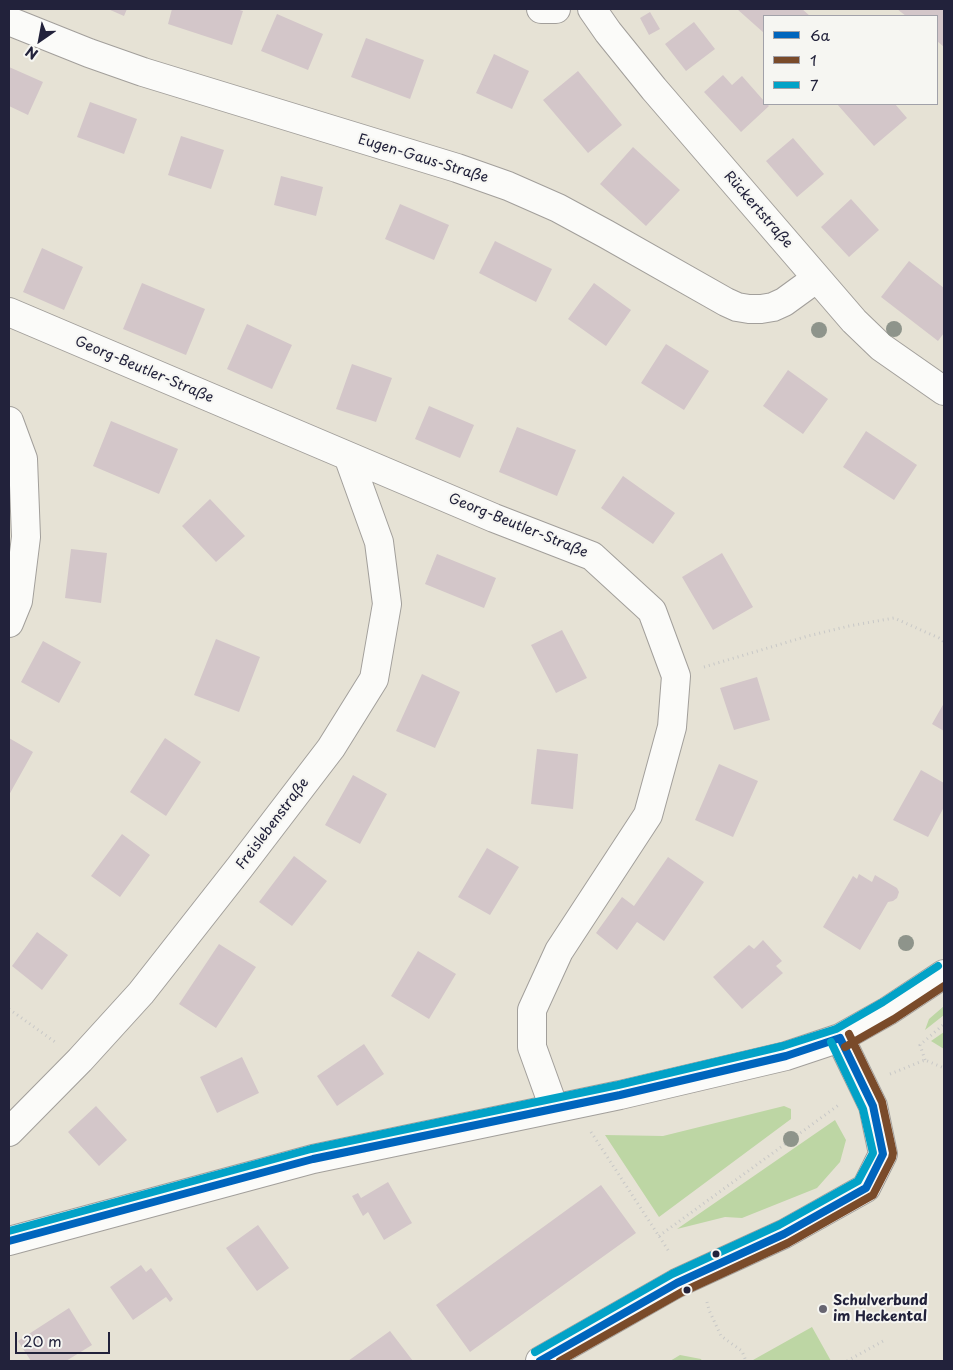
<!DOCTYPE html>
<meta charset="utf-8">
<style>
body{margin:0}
#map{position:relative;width:953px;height:1370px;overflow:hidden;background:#e6e2d5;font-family:"Playpen Sans",sans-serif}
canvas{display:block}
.frame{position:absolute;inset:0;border:10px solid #22223b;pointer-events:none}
.legend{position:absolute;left:763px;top:15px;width:175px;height:90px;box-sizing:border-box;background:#f6f6f2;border:1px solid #a1a1a9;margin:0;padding:6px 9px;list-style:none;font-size:15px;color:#22223b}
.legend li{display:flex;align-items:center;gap:10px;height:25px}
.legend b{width:25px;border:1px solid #a1a1a9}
.north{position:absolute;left:15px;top:15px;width:50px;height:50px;-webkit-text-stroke:4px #f6f6f2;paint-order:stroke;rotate:213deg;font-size:14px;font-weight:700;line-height:20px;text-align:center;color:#22223b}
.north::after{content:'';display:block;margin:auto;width:18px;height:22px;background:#22223b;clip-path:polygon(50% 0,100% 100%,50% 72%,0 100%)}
.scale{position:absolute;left:15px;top:1332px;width:95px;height:22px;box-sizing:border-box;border:2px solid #22223b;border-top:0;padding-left:6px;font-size:15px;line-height:18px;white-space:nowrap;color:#22223b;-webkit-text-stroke:4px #f6f6f2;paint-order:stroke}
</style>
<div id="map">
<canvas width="953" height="1370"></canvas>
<div class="frame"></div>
<ul class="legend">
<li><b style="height:6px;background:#0065bd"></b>6a</li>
<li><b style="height:6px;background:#7a4b2a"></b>1</li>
<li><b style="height:6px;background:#02a2c7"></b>7</li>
</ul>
<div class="north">N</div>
<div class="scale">20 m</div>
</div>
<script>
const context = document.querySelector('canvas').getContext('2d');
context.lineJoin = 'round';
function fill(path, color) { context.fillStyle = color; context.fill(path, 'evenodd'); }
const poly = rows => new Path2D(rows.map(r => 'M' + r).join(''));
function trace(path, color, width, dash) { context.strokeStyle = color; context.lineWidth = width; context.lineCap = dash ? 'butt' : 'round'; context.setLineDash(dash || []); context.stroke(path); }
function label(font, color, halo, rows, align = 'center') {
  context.font = font + ' "Playpen Sans",sans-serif'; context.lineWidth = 4; context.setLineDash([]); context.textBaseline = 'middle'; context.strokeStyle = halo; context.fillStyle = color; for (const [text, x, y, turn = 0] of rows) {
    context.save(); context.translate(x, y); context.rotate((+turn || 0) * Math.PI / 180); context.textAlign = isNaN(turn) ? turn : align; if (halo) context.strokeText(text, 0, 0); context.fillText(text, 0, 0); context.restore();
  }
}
const green = poly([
 [944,1006,944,1015,925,1030,929,1019],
 [944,1032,944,1049,931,1041],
 [784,1106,791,1109,791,1119,659,1217,605,1135,663,1136],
 [835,1120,846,1140,840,1162,817,1188,742,1218,725,1217,677,1229],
 [812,1327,831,1361,753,1361,753,1360],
 [680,1355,701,1359,702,1361,670,1361]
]);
const building = poly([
 [108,9,127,9,124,16],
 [172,9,236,9,243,11,232,45,168,24],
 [737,9,802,9,810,16,764,16,764,33],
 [897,9,944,9,944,47,937,41,937,16,906,16],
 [650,12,660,29,649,35,640,18],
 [277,14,323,34,308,70,261,51],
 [694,22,715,49,686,71,665,44],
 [366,38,424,60,410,99,351,77],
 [494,54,529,71,512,109,476,93],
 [9,67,43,82,28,115,9,106],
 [578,71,622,125,588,153,543,100],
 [723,75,732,85,742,76,764,101,764,104,767,104,769,106,741,132,704,92],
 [90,102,137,119,124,154,77,137],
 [837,104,895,104,907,118,874,146],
 [181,136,224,150,211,189,168,175],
 [793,138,824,174,797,197,766,161],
 [633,147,680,190,646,226,600,184],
 [281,176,323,187,316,216,274,205],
 [851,199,879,230,849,257,821,227],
 [400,204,449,225,434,260,385,239],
 [495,241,552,269,536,302,479,273],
 [42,248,83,267,64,310,23,292],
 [909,261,944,288,944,333,938,341,881,297],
 [142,283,205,309,186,355,123,329],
 [594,283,631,310,606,346,568,319],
 [247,324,292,345,272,389,227,369],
 [666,344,709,371,684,410,641,383],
 [352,364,392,378,376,422,336,409],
 [788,370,828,399,803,434,763,406],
 [429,406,474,425,460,458,415,439],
 [111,421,178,449,159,494,93,466],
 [517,427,576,450,557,496,499,472],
 [866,431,917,465,894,500,843,467],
 [623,476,675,513,653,544,601,508],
 [210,499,245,536,216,562,182,526],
 [71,549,107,553,101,603,65,598],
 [722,553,753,607,713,630,682,577],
 [437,554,496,578,484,608,425,584],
 [562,630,587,678,556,693,531,645],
 [216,639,260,657,239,712,194,695],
 [43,641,81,662,59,703,21,682],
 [422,674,460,692,435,748,396,731],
 [757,677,770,720,734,730,720,688],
 [944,703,944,731,932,724],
 [9,738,33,752,9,795],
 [165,738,201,762,166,816,130,792],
 [537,749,578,754,573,809,531,804],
 [719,764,758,781,733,837,695,820],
 [921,770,944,783,944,807,928,837,893,820],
 [353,775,387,794,360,844,325,825],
 [122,834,150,855,120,897,91,876],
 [487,848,519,867,490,915,458,897],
 [294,856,327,881,292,926,259,902],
 [668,857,704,882,664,941,637,922,617,950,596,933,622,897,634,906],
 [859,874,872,882,875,875,897,888,899,892,897,898,893,901,888,902,860,950,823,927,853,876,857,879],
 [37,932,68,955,42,990,12,966],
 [763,940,782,961,776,966,783,973,742,1009,713,977,749,945,754,949],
 [219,944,256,967,216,1028,179,1004],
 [418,951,456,974,429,1019,391,996],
 [364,1044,384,1074,337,1106,317,1076],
 [242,1057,259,1093,217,1113,200,1077],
 [96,1106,127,1140,99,1166,68,1132],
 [388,1182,412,1223,384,1240,368,1212,363,1216,352,1196,358,1193,361,1198],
 [601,1185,636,1233,470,1352,436,1305],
 [258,1225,289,1268,257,1291,226,1248],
 [141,1265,146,1272,151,1268,173,1299,170,1302,166,1297,133,1320,110,1287],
 [69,1308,92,1345,66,1361,31,1361,18,1341],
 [390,1331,413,1361,348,1361]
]);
const path = poly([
 [704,667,808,636,849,626,894,618,939,638,944,642],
 [9,1009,55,1042],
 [925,1060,920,1045,944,1024],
 [890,1074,925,1060,944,1068],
 [591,1132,670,1253],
 [659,1236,840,1104],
 [707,1302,709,1310,721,1336,742,1351,746,1361],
 [847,1361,885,1340]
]);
const minor = poly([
 [541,9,556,9],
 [592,9,608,32,654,89,854,321,881,347,944,391],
 [9,21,89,53,143,72,457,168,508,186,558,208,606,234,726,302,737,307,749,309,761,309,773,307,784,302,817,278],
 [9,312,494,518,592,556,652,611,676,676,672,727,648,815,559,951,532,1010,532,1047,554,1108],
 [9,421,23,459,26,537,18,601,9,623],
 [9,1132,80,1060,141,993,240,867,331,748,374,679,387,604,379,542,348,456],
 [9,1241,313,1159,620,1095,786,1056,840,1038,888,1011,944,974],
 [540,1361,677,1283,784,1234,866,1188,883,1154,873,1106,840,1038]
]);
const bus1 = poly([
 [9,1241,313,1159,620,1095,786,1056,840,1038],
 [540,1361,677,1283,784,1234,866,1188,883,1154,873,1106,840,1038]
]);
const bus2 = poly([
 [845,1047,894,1019,944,986],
 [560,1361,682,1292,788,1243,873,1195,892,1158,893,1153,882,1102,849,1034]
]);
const bus3 = poly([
 [9,1231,311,1149,618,1085,783,1046,836,1029,883,1002,938,966],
 [535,1352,672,1274,779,1225,858,1181,873,1153,863,1109,831,1042]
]);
const trees = [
 [894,329],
 [819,330],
 [906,943],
 [791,1139]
];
const markers = [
 [716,1254,4.5,"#22223b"],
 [687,1290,4.5,"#22223b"],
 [823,1309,5,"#676571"]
];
const streetNames = [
 ["Eugen-Gaus-Straße",423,159,17],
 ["Rückertstraße",758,210,49],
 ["Georg-Beutler-Straße",144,370,23],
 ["Georg-Beutler-Straße",518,526,22],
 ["Freislebenstraße",273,824,-53]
];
const poiNames = [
 ["Schulverbund",833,1301],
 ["im Heckental",833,1317]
];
fill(green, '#bdd6a4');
fill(building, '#d3c6c9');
trace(minor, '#a29f9b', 30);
trace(path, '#c8c8c7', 3, [1, 4]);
trace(minor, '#fbfbf9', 28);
trace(bus1, '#0065bd', 8);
trace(bus2, '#7a4b2a', 8);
trace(bus3, '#02a2c7', 8);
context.fillStyle = '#8e948b';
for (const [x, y] of trees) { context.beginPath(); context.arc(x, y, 8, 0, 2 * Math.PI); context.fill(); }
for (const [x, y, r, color] of markers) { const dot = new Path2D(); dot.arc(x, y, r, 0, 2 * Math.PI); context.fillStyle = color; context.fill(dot); trace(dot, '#f6f6f2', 2); }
label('14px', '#22223b', '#f6f6f2', streetNames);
label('bold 14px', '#22223b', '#f6f6f2', poiNames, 'left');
</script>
